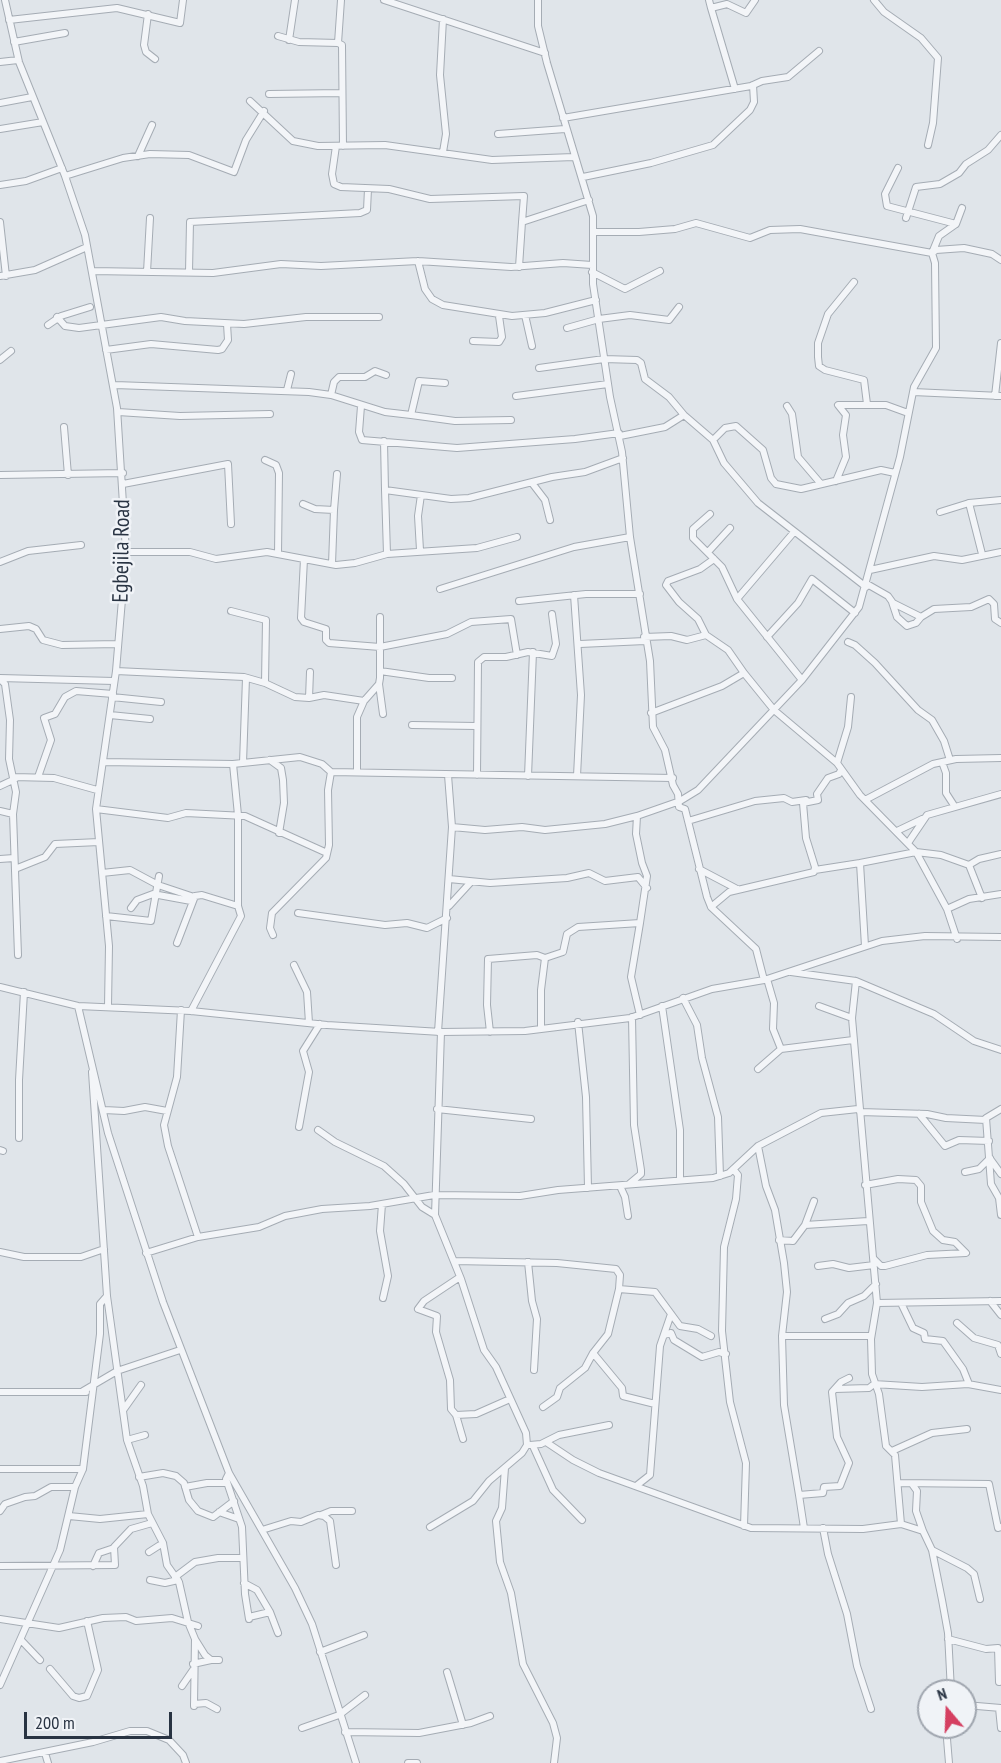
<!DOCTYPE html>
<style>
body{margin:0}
#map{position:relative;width:1001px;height:1763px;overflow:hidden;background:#e0e5ea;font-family:"PT Sans Narrow",sans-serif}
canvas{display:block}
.north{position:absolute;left:917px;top:1679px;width:60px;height:60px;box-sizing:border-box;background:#f0f3f7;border:2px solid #a0a6af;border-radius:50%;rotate:341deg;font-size:16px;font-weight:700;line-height:24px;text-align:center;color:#283342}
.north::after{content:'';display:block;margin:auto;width:21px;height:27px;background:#d53f61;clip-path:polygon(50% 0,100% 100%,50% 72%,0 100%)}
.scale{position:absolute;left:24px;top:1712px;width:148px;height:27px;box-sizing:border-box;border:3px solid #283342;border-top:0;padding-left:8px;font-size:18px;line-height:21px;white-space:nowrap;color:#283342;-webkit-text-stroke:4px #f0f3f7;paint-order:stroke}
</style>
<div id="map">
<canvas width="1001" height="1763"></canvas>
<div class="north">N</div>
<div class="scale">200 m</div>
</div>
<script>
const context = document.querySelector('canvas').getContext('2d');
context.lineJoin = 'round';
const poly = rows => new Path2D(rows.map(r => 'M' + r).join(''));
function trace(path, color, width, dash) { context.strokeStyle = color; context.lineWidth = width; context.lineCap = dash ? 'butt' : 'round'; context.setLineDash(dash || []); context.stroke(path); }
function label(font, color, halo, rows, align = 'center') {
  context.font = font + ' "PT Sans Narrow",sans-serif'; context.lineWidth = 5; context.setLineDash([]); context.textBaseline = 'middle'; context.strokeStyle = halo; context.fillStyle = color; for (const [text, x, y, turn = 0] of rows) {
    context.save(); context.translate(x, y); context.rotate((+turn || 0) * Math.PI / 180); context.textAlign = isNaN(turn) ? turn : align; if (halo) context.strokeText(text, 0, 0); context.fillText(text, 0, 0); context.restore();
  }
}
const minor = poly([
 [5,0,19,62,65,176,85,235,117,408,126,552,116,671,96,809,109,946,108,1006],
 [384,0,545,53],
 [538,0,538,26,547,63,593,216,593,284,610,397,622,452,630,537,650,661,653,727,665,750,673,785,678,794,679,807,685,809,707,897,711,907,756,949,764,980],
 [709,0,711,8,727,4,746,13,755,0],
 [874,0,884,12,921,38,938,58,933,123,928,145],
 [711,8,735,89],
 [148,14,144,45,146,52,155,59],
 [443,19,440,75,446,134,443,152],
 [9,20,117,8,180,23,183,0],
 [278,36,299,42,338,43,342,45,343,146],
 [289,40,295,0],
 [14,42,65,33],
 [338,43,341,0],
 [0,62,18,60],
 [269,94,342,93],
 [250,101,293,141,318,146,385,145,492,160,574,157],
 [0,103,32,97],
 [563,118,751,86,762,81,788,77,819,51],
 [0,129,43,122],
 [498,134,565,129],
 [336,146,332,174,334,184,341,187,389,189,430,199,524,196,522,222,589,200],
 [138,156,152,125],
 [898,168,885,194,887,206,956,224],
 [65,176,123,158,150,154,189,155,234,172,246,140,264,111],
 [583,177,651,163,713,145,750,110,754,102,753,85],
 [0,185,26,181,62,168],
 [906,218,916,187,940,184,959,173,966,164,988,150,1001,135],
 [0,222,6,276],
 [932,253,936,250,964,248,992,254,1001,260],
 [932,253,939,236,956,224,962,208],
 [418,261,425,289,432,299,443,305,512,316,545,313,596,300],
 [519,267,522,222],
 [92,271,213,273,281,264,321,266,418,261,511,267,563,263,592,265],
 [147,272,150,218],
 [189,272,190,222,360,213,367,210,368,189],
 [592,272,625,289,660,271],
 [0,276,35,270,87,247],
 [854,282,828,314,818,343,818,357,819,366,825,370,864,380,867,404],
 [525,315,532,346],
 [57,317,65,326,79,328,161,317,185,321,244,324,306,317,379,317],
 [48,325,61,316,90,307],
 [567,328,599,319,630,315,669,320,679,307],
 [473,341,499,342,502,337,499,316],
 [106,350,151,344,218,350,222,349,228,340,227,324],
 [0,360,11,351],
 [539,368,604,359,637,360,641,363,645,379,669,397,684,415,713,440,724,463,758,503,866,587],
 [115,385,309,392,331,395,385,412,411,415,419,381,445,383],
 [287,390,291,374],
 [913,392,1001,396],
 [331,395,334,382,339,377,365,377,375,371,386,375],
 [516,396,608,384],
 [995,396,1001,343],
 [361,406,359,432,362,440,457,448,575,439,619,433],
 [787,406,792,414,798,457,821,484],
 [118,412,180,416,270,414],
 [411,415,455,421,511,420],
 [64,427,68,475],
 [620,436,665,427,684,415],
 [713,440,725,428,736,426,763,450,771,478,776,484,801,489,881,470,895,473],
 [384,441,385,490],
 [265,460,276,465,279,473,278,554],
 [0,475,123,473],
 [836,481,846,457,843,435,846,415,838,405,886,405,908,413],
 [532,483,545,500,550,520],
 [123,484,228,464,231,524],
 [969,503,1001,500],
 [303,504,315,509,334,510,332,564],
 [334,510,337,474],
 [940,512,969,503,982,554],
 [710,514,693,529,693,538,722,567,737,599],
 [794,532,737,599,802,680],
 [420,550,418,516,421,495],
 [126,552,190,552,216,559,267,552,336,565,355,563,387,554,385,490,451,499,469,498,552,477,585,472,623,458],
 [708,552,730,528],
 [387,554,477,548,517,537],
 [304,559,301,618,304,622,326,629,326,640,329,643,380,647,447,634,471,622,511,619,517,655],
 [0,562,28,551,81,545],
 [870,570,934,556,962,560,1001,552],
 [867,584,888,596,893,603,921,617,934,609,971,607,989,599,994,604,995,619,1001,623],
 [440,589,574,547,630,537],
 [574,595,581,695,577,776],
 [519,601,586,594,640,594],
 [892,602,897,617,907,626,916,623,921,617],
 [231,611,266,620,265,683,295,697,309,698],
 [0,629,29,626,36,629,43,640,62,645,118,644],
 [706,635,698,619,679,602,666,585,668,581,700,569,714,559],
 [644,637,671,636,687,640,706,635,728,650,744,673],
 [767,637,798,603,812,579,855,613],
 [848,642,855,645,875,663,918,710,932,720,944,741,950,760],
 [580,644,645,641],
 [116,671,244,677,265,683],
 [380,671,429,678,452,678],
 [310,672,309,698,324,695,364,701],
 [0,678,114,681],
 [0,679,5,684,10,720,9,759,16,792,13,814,18,955],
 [379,684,383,714],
 [112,697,161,702],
 [851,697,848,727,837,763,860,795,916,852,947,909,957,939],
 [651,713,722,686,744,673,774,710,837,763],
 [110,715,150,719],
 [412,725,476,726],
 [270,760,281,768,283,780,284,803,279,833],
 [103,762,233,764,300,757,322,764,331,772,673,778],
 [942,762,946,773,946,793,955,807],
 [243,763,246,678],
 [357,772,357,717,364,701,379,684,380,678,380,617],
 [477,775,478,662,484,657,506,657,528,652,552,656,556,644,552,614],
 [528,776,533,652],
 [14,777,54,778,97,790],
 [38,777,51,740,44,718,55,714,65,697,76,691,113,694],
 [0,786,15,779],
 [865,800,933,764,956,759,1001,758],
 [96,809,168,818,186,813,245,816,327,853],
 [0,811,13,814],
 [688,821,755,801,784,798,792,802,806,800],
 [452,827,485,830,522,827,545,830,605,824,637,816],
 [897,831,922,819],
 [908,843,927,815,1001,794],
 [0,859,14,858],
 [15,869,45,857,55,844,99,842],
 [699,869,737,889],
 [815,870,860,863],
 [102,873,130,870,158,885,194,897],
 [449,879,490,883,567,878,589,873,605,881,638,877,647,888],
 [982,898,969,865,979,859,1001,854],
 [449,906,470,883],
 [711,907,729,892,814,872,815,867,806,838,803,803,818,800,817,794,828,778,839,774,841,770],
 [131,908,137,900,153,894,191,901],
 [947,909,969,899,1001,894],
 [298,913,385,925,407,923,427,928,447,918],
 [106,916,151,921,159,876],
 [273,935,270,928,272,913,326,858,329,845,328,790,331,772],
 [177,943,195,896,202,895,238,906],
 [865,946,860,863,916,852,941,855,969,865],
 [294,965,307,992,309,1023],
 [791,972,856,981,852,1018,877,1303,871,1339,872,1374,879,1394,886,1446,895,1455,901,1524],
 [767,979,774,1003,773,1029,781,1049,853,1040],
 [856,981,934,1014,974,1041,1001,1050],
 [0,987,78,1006,191,1011,327,1025,441,1032,525,1031,630,1018,712,989,764,980,882,941,925,936,1001,937],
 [683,998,697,1025,702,1058,718,1117,720,1176],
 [78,1006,108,1133,163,1302,229,1473,295,1588,312,1624,356,1763],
 [662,1006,680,1130,680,1180],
 [819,1006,852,1018],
 [181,1010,177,1077,164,1125,168,1146,198,1237],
 [191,1011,241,916,238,906,238,815,233,764],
 [640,1015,631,977,640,923],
 [578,1022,586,1097,588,1188],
 [541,1029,541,990,545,958],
 [438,1032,452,827,448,775],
 [490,1032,487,1005,488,959,537,955,545,958,563,952,567,934,578,927,640,923,647,876,642,863,636,834,637,816,680,801,698,790,802,680,859,607,900,457,914,387,936,348,935,263,932,253,800,229,770,230,750,238,696,223,675,229,639,232,593,232],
 [758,1069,781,1049],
 [437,1109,531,1119],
 [1001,1109,986,1118,991,1184,999,1198,1001,1215],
 [104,1110,124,1111,145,1107,167,1111],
 [860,1112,927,1114,946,1118,986,1120],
 [919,1114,945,1146,959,1140,989,1141],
 [299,1127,309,1072,303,1051,320,1024],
 [318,1130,335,1142,384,1166,404,1184,422,1207,435,1215],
 [19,1138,19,1080,24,992],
 [758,1146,766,1186,775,1210,784,1263,787,1292,782,1336,784,1405,799,1495],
 [0,1150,3,1151],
 [991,1160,1001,1174],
 [733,1169,738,1175,736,1199,724,1247,722,1331,730,1402,746,1463,744,1526],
 [965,1172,979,1169,990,1158],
 [629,1184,641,1174,641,1170,634,1125,632,1017],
 [865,1185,898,1179,916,1180,921,1186,921,1202,933,1231,943,1240,955,1242,966,1253,927,1255,885,1266,881,1266,874,1259],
 [620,1186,625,1197,628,1216],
 [814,1201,805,1225,868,1221],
 [382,1204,380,1231,388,1276,383,1298],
 [779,1240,793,1241,805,1225],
 [0,1252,24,1257,81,1257,104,1249],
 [146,1253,198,1237,259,1227,285,1216,322,1209,370,1206,434,1195,520,1196,558,1190,713,1178,729,1173,758,1146,821,1113,858,1109],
 [454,1261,557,1263,616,1269,620,1275,619,1289,655,1292,680,1326,698,1329,711,1336],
 [528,1262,532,1301,537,1319,534,1370],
 [818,1266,833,1264,849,1268,874,1265],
 [460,1277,424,1301,418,1309,437,1316,436,1332,450,1380,451,1409,456,1415,463,1439],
 [107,1296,127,1440,143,1486,148,1514,163,1543,167,1565,179,1582,188,1622,195,1639,194,1706],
 [990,1301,1001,1315],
 [877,1303,1001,1301],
 [901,1303,913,1328,924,1333,925,1339,943,1341,963,1369,969,1384],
 [825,1319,838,1314,848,1303,864,1296,876,1284],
 [957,1323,974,1338,998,1345,1001,1354],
 [664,1335,671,1333,674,1340,702,1357,719,1352,726,1354],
 [782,1336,871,1336],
 [593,1353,608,1334,619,1289],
 [835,1389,869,1388,874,1384,922,1387,968,1384,1001,1390],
 [83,1391,117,1371,180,1350],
 [0,1392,86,1392],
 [543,1407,557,1397,560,1388,585,1368,593,1353,622,1388,623,1396,655,1404],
 [124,1409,141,1385],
 [456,1415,476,1414,510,1399],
 [127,1440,145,1435],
 [546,1442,573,1460,599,1473,751,1528,863,1529,901,1524,923,1531,932,1550,942,1600,948,1633,951,1691],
 [530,1445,541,1444,559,1435,609,1425],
 [533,1446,553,1490,582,1520],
 [892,1451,932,1433,967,1429],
 [505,1468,502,1508,496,1521,500,1562,511,1593,523,1664,553,1723,557,1738,554,1763],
 [0,1469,83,1469],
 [229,1473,226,1479,242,1527,245,1594,249,1619],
 [139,1477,163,1473,176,1476,184,1483,189,1500,198,1511,213,1517,234,1501],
 [899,1483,989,1484,998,1528,1001,1527],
 [912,1484,917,1491,916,1511,923,1531],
 [636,1486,650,1475,660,1346,671,1314],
 [185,1487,207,1483,227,1483],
 [0,1511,5,1504,25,1497,35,1496,51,1487,75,1487],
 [219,1512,239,1519],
 [321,1515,331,1511,352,1511],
 [69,1516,100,1519,148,1514],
 [430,1527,473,1501,489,1481,522,1453,527,1445,526,1433,496,1367,484,1350,461,1279,435,1215,441,1032],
 [804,1528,799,1495,823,1493,824,1487,840,1486,849,1463,837,1437,832,1392,841,1382,849,1378],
 [823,1528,828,1554,847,1614,857,1666,871,1709],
 [262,1530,291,1521,301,1522,318,1515,324,1516,330,1521,336,1565],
 [932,1550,967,1568,974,1574,980,1599],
 [149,1552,163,1543],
 [0,1566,115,1565,114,1547,131,1529,152,1523],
 [93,1566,99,1553,114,1548],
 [175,1577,195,1562,218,1558,242,1558],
 [150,1580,165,1583,178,1580],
 [244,1583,257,1590,270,1612,278,1633],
 [249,1617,270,1612],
 [0,1619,59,1628,103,1618,126,1617,136,1621,172,1618,198,1626],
 [195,1639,205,1655,211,1660,219,1660],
 [948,1639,986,1649,998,1648,999,1682],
 [21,1640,40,1660],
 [320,1652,364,1635],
 [193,1664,211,1660],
 [50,1669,73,1696,79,1698,87,1696,98,1670,87,1621],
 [447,1672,463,1725],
 [0,1685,60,1550,75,1487,83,1469,100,1334,100,1304,107,1296,92,1072],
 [182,1686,193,1670],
 [194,1704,206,1703,217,1709],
 [965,1705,1001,1708],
 [999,1708,1001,1728],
 [946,1727,949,1763],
 [302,1728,339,1715,365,1695],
 [345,1732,419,1733,471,1723,490,1716],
 [45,1753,48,1763],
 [0,1761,93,1742,130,1731,147,1731,169,1740,183,1755,186,1763],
 [408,1763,417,1763]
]);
const streetNames = [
 ["Egbejila Road",122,551,-89]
];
trace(minor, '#a5acb4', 8);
trace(minor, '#f3f5f8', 6);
label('22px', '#283342', '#f0f3f7', streetNames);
</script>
